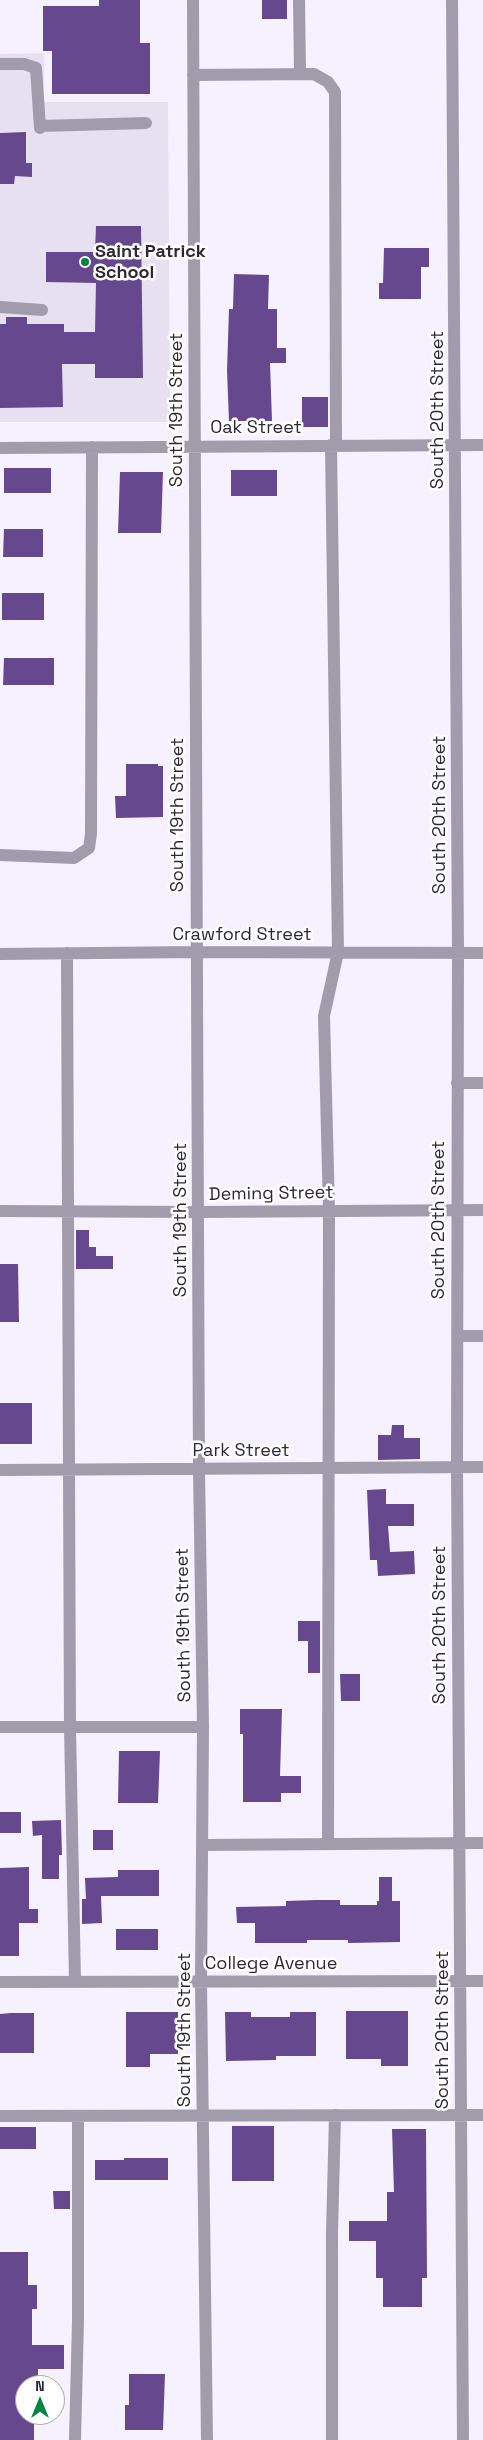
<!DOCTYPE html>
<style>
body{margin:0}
#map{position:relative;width:483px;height:2440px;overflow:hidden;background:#f5f1ff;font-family:"Space Grotesk",sans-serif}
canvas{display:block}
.north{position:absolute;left:15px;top:2375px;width:50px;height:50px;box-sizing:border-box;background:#fff;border:1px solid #aba9ae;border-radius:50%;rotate:0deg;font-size:14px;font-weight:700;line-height:20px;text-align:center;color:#2d2835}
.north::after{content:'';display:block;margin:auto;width:18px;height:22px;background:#008440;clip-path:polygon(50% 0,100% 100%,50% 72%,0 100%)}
</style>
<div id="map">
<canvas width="483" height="2440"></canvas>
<div class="north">N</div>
</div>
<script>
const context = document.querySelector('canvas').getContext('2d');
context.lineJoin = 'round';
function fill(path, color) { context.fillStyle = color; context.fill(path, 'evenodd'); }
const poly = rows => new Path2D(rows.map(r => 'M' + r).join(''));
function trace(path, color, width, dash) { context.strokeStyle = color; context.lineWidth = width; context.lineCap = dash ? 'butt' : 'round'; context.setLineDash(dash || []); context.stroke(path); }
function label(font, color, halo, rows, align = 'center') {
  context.font = font + ' "Space Grotesk",sans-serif'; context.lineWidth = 5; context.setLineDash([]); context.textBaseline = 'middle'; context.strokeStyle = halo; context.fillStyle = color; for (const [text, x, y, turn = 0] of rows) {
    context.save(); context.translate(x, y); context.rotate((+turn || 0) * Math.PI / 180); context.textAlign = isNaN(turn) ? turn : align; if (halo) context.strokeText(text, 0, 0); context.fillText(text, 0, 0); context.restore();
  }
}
const built = poly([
 [44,53,44,102,168,102,170,422,0,422,0,54]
]);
const building = poly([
 [99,0,140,0,140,43,150,43,150,94,52,94,52,51,43,51,43,6,99,6],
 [262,0,287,0,287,19,262,19],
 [26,132,26,163,32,163,32,177,15,176,14,184,0,184,0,133],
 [96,226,141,226,143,378,95,378,95,364,62,364,63,407,0,408,0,324,6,324,6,317,27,317,27,324,64,324,64,332,95,332,96,283,46,282,46,252,95,252],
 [384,248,429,248,429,267,421,267,421,299,379,299,379,283,383,283],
 [234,274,269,275,268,309,277,309,277,348,286,348,286,363,270,363,272,421,229,421,227,371,229,309,233,309],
 [302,397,328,397,328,427,302,427],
 [4,468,51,468,51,493,4,493],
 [231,470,277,470,277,496,231,496],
 [120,472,163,472,161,533,118,533],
 [4,529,43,529,43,557,3,557],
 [2,593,44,593,44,620,2,620],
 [4,658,54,658,54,685,3,685],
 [126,764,158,764,158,766,163,766,163,817,116,818,115,796,126,796],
 [76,1230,89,1230,89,1247,96,1247,96,1256,113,1256,113,1269,76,1269],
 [0,1264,18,1264,19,1322,0,1322],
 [0,1403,32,1403,32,1444,0,1444],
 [392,1425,404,1425,404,1438,420,1438,420,1459,378,1460,378,1435,391,1435],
 [386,1489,386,1504,414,1504,414,1526,388,1526,390,1552,414,1551,415,1574,378,1576,377,1560,370,1560,367,1490],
 [298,1621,320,1621,320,1673,308,1673,308,1641,298,1641],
 [340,1674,360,1674,360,1701,341,1701],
 [240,1709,282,1709,280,1776,301,1776,301,1793,281,1793,281,1802,243,1802,243,1734,240,1734],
 [119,1751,160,1751,158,1803,118,1803],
 [0,1812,21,1812,21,1833,0,1833],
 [61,1820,62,1855,59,1855,59,1879,42,1879,42,1835,33,1836,32,1821],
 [93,1830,113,1830,113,1850,93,1850],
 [29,1867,29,1909,38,1909,38,1923,19,1923,19,1956,0,1956,0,1868],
 [118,1870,159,1870,159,1896,101,1896,102,1923,82,1924,82,1899,86,1899,85,1878,118,1877],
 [379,1877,392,1877,392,1901,400,1901,400,1942,348,1943,348,1940,307,1940,307,1943,255,1943,255,1923,237,1923,236,1907,286,1906,286,1901,316,1900,340,1900,340,1905,377,1905,377,1901,379,1901],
 [116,1929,158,1929,158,1950,116,1950],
 [346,2011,408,2011,408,2066,381,2066,381,2059,346,2059],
 [126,2012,178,2012,178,2054,150,2054,150,2067,126,2067],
 [225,2012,251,2012,251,2017,290,2017,290,2012,316,2012,316,2056,276,2056,276,2060,226,2061],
 [11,2013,34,2013,34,2053,0,2053,0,2014],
 [232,2126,274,2126,274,2181,232,2181],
 [0,2127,36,2127,36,2149,0,2149],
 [392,2129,426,2129,427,2278,422,2278,422,2307,383,2307,383,2278,376,2278,376,2241,349,2241,349,2221,387,2221,387,2192,394,2192],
 [124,2158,168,2158,168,2180,95,2180,95,2160,124,2160],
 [53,2191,70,2191,70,2209,54,2209],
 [0,2252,28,2252,28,2285,37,2285,37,2309,32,2309,32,2345,64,2345,64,2369,38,2369,38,2385,25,2385,25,2415,34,2415,34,2440,0,2440],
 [129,2374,165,2374,163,2430,125,2430,125,2405,129,2405]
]);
const minor = poly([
 [193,0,199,1469,203,1727,201,1982,207,2440],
 [299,0,300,74],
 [452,0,458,953,457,1467,463,2440],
 [0,64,24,64,36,68,40,128],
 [193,75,314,74,328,82,335,92,336,445],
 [40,126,146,123],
 [0,307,42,310],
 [0,448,483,445],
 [0,855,74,858,89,848,91,834,92,447],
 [67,953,70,1727,75,1982],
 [0,954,196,952,483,953],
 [457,1083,483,1083],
 [0,1211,199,1212,483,1210],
 [457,1336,483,1336],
 [0,1470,483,1467],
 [0,1727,203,1727],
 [328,1843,329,1211,324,1016,338,952,331,445],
 [202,1845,483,1843],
 [0,1982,483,1981],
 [0,2116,483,2115],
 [75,2440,78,2321,78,2116],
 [332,2440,332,2233,335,2115]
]);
const markers = [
 [85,262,5,"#008440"]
];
const poiNames = [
 ["Saint Patrick",95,252],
 ["School",95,273]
];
const streetNames = [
 ["South 19th Street",177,410,-90],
 ["South 20th Street",438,410,-90],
 ["Oak Street",256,428],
 ["South 19th Street",178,815,-90],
 ["South 20th Street",440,815,-90],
 ["Crawford Street",242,935],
 ["Deming Street",271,1194,-1],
 ["South 19th Street",181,1220,-90],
 ["South 20th Street",439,1220,-90],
 ["Park Street",241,1451],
 ["South 19th Street",184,1625,-91],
 ["South 20th Street",440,1625,-90],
 ["College Avenue",271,1964],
 ["South 19th Street",185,2030,-90],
 ["South 20th Street",443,2030,-90]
];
fill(built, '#e6e0f1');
fill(building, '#66488f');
trace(minor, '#a19cab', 12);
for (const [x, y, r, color] of markers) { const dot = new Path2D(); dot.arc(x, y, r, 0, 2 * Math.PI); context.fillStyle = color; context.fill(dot); trace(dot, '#fff', 2); }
label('bold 18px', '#2d2835', '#fff', poiNames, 'left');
label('18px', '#2d2835', '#fff', streetNames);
</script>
